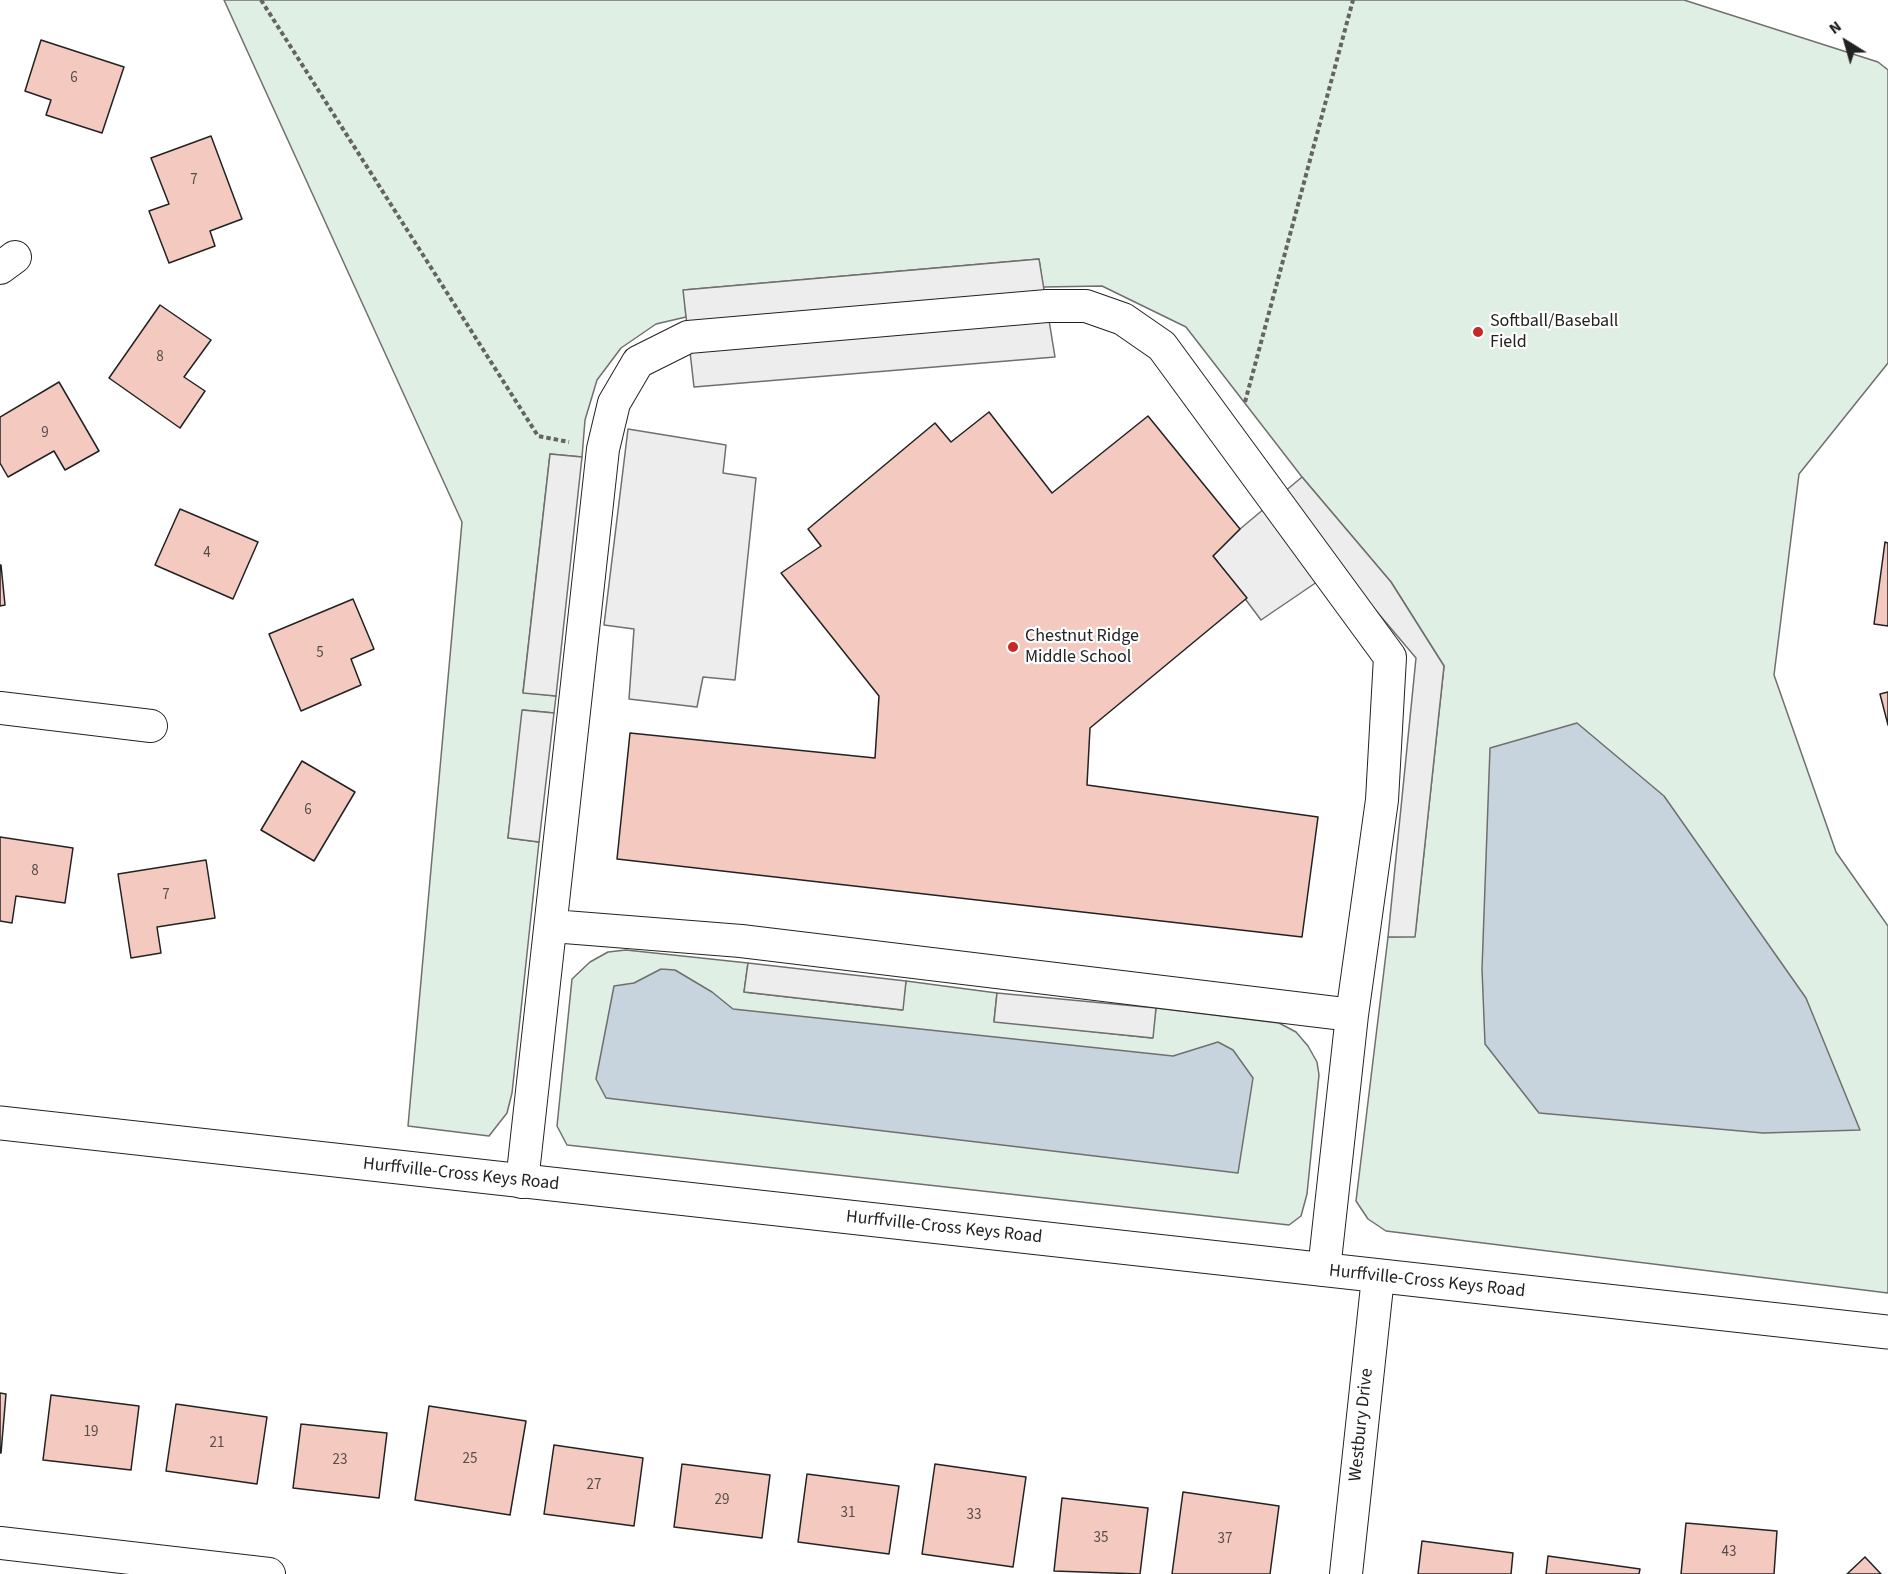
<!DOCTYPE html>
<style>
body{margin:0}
#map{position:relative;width:1888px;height:1574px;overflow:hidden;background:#fff;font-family:"Source Sans 3",sans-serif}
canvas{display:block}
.north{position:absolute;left:1816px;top:12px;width:60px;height:60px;-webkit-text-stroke:4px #fff;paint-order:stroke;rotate:323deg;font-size:16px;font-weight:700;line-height:24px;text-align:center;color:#222}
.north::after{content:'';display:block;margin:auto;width:21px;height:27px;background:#222;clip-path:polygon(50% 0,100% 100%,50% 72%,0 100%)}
</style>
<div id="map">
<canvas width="1888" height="1574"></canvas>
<div class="north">N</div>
</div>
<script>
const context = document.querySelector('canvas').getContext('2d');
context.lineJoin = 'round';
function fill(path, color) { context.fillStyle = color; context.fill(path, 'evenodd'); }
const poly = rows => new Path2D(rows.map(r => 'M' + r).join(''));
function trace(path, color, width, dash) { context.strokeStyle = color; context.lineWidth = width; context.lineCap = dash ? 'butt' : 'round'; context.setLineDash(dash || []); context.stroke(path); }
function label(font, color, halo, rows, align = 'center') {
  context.font = font + ' "Source Sans 3",sans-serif'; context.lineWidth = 4.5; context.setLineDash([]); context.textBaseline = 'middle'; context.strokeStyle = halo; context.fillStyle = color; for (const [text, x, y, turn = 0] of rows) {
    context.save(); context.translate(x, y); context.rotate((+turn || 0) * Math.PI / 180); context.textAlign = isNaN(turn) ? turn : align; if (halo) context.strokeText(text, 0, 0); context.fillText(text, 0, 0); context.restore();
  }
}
const green = poly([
 [224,0,1684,0,1878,62,1888,70,1888,363,1799,474,1774,675,1836,852,1888,926,1888,1293,1386,1231,1368,1219,1356,1201,1388,937,1415,936,1444,666,1391,582,1302,477,1186,327,1102,286,1043,287,1039,259,684,290,686,317,656,324,621,348,597,380,585,420,582,457,550,454,523,692,556,696,554,713,523,710,508,838,539,842,512,1093,507,1113,489,1136,408,1126,462,522,224,0],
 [626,950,748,963,744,992,902,1010,906,981,997,993,994,1021,1152,1038,1156,1008,1279,1023,1296,1032,1308,1046,1317,1062,1319,1075,1307,1194,1301,1216,1289,1225,567,1145,557,1126,572,979,590,962,608,952,626,950]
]);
const parking = poly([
 [1039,259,1055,357,694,387,683,290,1039,259],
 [628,429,726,445,723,473,756,478,735,680,703,677,697,707,629,699,634,629,604,625,628,429],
 [550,454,582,457,556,696,523,693,550,454],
 [1302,477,1391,582,1444,666,1415,937,1388,937,1416,658,1339,567,1261,620,1213,556,1240,529,1302,477],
 [522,710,554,713,539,842,508,838,522,710],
 [748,963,906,981,903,1010,744,992,748,963],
 [997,993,1156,1008,1153,1038,994,1022,997,993]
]);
const water = poly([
 [1577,723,1664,796,1806,998,1860,1130,1763,1133,1539,1113,1485,1044,1482,969,1490,748,1577,723],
 [661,969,675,970,712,992,733,1009,1173,1056,1218,1042,1233,1050,1253,1078,1238,1173,606,1098,596,1079,614,986,634,983,661,969]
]);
const building = poly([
 [41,40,124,67,102,133,46,115,51,100,25,91,41,40],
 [211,136,242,219,210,231,215,246,169,263,149,211,169,204,151,158,211,136],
 [160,305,211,340,184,377,205,391,180,428,109,378,160,305],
 [59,382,99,451,65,470,54,451,8,477,0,463,0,417,59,382],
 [989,412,1052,493,1148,416,1240,529,1213,556,1247,598,1090,728,1087,785,1318,817,1302,937,617,859,630,733,875,758,879,696,781,573,821,546,808,529,935,423,951,442,989,412],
 [180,509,258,542,233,599,155,565,180,509],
 [1885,542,1888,543,1888,626,1874,624,1885,542],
 [1,565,5,605,0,606,0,565,1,565],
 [353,599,374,649,351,659,361,685,301,711,269,634,353,599],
 [1888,692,1888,725,1880,694,1888,692],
 [302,761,355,792,314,861,261,830,302,761],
 [0,837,73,848,65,903,16,896,12,923,0,921,0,837],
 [206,860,215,918,157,927,161,953,131,958,118,874,206,860],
 [0,1393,6,1394,1,1453,0,1453,0,1393],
 [51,1395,139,1406,131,1470,43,1460,51,1395],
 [176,1404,267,1417,257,1484,166,1471,176,1404],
 [429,1406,526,1421,510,1515,415,1500,429,1406],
 [301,1424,387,1433,379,1498,293,1488,301,1424],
 [554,1445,643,1458,634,1526,544,1514,554,1445],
 [682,1464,770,1475,762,1538,674,1527,682,1464],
 [935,1464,1026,1477,1013,1567,922,1554,935,1464],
 [807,1474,899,1486,889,1554,798,1542,807,1474],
 [1183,1492,1279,1506,1270,1574,1172,1574,1183,1492],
 [1062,1498,1148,1508,1140,1574,1054,1571,1062,1498],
 [1686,1523,1777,1531,1774,1574,1681,1574,1686,1523],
 [1422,1541,1513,1553,1511,1574,1418,1574,1422,1541],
 [1548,1556,1640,1569,1639,1574,1546,1574,1548,1556],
 [1865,1557,1881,1574,1847,1574,1865,1557]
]);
const path = poly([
 [261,0,538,436,569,442],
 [1245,402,1353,0]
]);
const street = poly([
 [0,268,15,257],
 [0,708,151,726],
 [552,926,741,941,1352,1015,1324,1270],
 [522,1182,603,449,614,403,638,362,688,337,1047,306,1086,306,1123,319,1162,346,1390,657,1382,800,1352,1015],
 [0,1543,269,1574],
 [1346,1574,1378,1277]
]);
const secondary = poly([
 [0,1123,1888,1332]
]);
const markers = [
 [1478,332,6,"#c62828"],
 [1013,647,6,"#c62828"]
];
const numberNames = [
 ["6",74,79],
 ["7",194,181],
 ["8",160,358],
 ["9",45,434],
 ["4",207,554],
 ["5",320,654],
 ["6",308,811],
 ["8",35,872],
 ["7",166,896],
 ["19",91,1433],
 ["21",217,1444],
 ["25",470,1460],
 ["23",340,1461],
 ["27",594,1486],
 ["29",722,1501],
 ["31",848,1514],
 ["33",974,1516],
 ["35",1101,1539],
 ["37",1225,1540],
 ["43",1729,1553]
];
const poiNames = [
 ["Softball/Baseball",1490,322],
 ["Field",1490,343],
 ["Chestnut Ridge",1025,637],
 ["Middle School",1025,658]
];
const streetNames = [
 ["Hurffville-Cross Keys Road",461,1175,6],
 ["Hurffville-Cross Keys Road",944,1228,6],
 ["Hurffville-Cross Keys Road",1427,1282,6],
 ["Westbury Drive",1362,1425,-84]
];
fill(green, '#e0efe3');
trace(green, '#6f6f6f', 1.5);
fill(parking, '#ededed');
trace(parking, '#6f6f6f', 1.5);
fill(water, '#c7d3dd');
trace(water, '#6f6f6f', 1.5);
fill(building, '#f3c9c0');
trace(building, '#222', 1.5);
trace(street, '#222', 34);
trace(secondary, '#222', 35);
trace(path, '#646464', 4, [4.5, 3]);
trace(street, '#fff', 32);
trace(secondary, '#fff', 33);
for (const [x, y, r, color] of markers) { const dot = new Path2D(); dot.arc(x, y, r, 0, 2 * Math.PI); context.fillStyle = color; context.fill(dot); trace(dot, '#fff', 2); }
label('15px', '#564c4a', null, numberNames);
label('18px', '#222', '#fff', poiNames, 'left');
label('18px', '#222', '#fff', streetNames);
</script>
